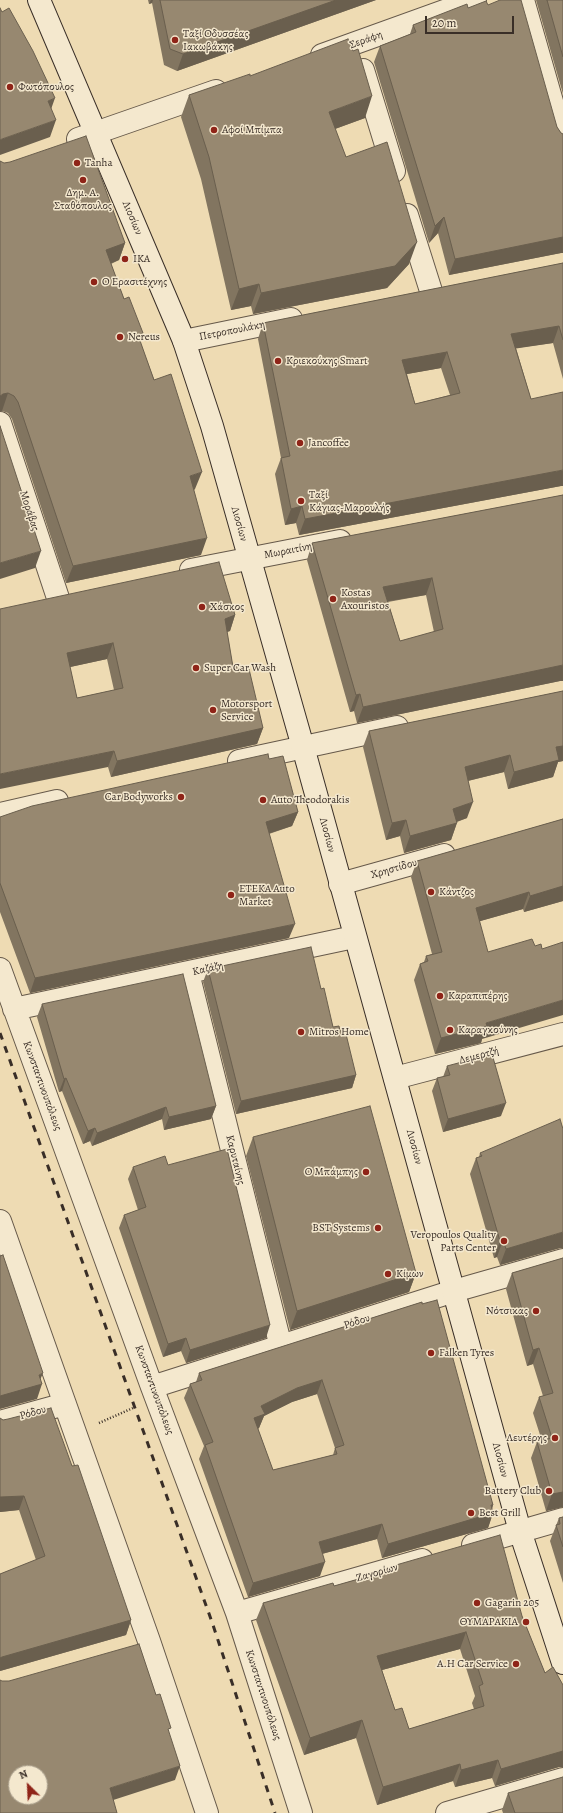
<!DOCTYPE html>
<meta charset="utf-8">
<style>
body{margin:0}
#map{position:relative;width:563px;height:1813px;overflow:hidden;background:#eedbb3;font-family:Alegreya,serif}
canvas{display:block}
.north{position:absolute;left:8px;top:1765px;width:40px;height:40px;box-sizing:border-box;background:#f4e8ce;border:1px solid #a99e8b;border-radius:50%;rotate:336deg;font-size:11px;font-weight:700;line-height:16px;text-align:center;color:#392e27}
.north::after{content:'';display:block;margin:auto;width:14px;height:18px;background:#8f2418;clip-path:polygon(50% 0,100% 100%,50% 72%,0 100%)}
.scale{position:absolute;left:425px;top:16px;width:89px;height:18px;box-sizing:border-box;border:2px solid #392e27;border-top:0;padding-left:5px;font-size:12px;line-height:14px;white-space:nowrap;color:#392e27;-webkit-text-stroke:3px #f4e8ce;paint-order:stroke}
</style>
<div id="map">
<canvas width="563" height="1813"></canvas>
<div class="north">N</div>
<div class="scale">20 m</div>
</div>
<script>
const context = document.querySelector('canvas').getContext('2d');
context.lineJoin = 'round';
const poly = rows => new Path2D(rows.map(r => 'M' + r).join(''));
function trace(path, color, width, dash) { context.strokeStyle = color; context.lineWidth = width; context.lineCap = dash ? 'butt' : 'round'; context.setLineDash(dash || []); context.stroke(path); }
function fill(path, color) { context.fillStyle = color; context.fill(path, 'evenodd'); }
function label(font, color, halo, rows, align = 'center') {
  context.font = font + ' Alegreya,serif'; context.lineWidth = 3; context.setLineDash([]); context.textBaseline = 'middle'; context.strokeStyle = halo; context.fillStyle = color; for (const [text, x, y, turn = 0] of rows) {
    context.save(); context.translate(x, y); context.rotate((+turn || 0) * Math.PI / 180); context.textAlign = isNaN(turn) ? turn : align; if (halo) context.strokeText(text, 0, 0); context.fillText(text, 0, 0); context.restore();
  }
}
const path = poly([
 [99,1423,133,1408]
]);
const street = poly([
 [523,0,563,140],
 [322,55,475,0],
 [363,70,394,171],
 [78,139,216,91],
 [407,215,431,291],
 [184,341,291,319],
 [0,423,58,598],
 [191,570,340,541],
 [239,761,397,727],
 [0,814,57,801],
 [340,884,444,855],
 [0,969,152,1387,237,1613,301,1813],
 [188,973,281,1347],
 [14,1009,354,937],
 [395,1078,563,1034],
 [0,1221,149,1641,207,1813],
 [152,1387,454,1291,563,1260],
 [0,1422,65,1404],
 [473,1545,563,1519],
 [237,1613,422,1560],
 [447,1813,563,1779]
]);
const secondary = poly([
 [39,0,184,341,212,426,303,747,520,1531,563,1663]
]);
const rail = poly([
 [0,1033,212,1622,275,1813]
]);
const wall = poly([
 [148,0,376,0,177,71,164,65,152,3,149,4],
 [536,0,563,0,563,94],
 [488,5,557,127,561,133,563,134,563,253,561,253,449,275,438,233,429,243,374,62,380,46,410,34,413,25,468,8],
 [250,76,365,118,335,129,346,157,409,264,387,288,253,314,251,306,231,310,201,179,181,117,189,95],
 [0,161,125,243,119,260,111,264,195,489,194,490,201,555,66,583,12,419,8,413,2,411],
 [563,263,563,379,553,343,516,348,531,399,561,486,299,535,296,523,285,525,275,474,281,458,258,339,263,323],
 [441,368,450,395,415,404,407,374],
 [563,495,560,681,357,723,354,711,350,712,307,560,312,543],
 [426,595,434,632,400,641,388,602],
 [0,609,235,615,230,631,227,632,233,667,241,670,263,728,257,744,111,777,108,767],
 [107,659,114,690,77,698,70,667],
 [563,691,563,761,558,762,553,777,508,789,504,772,468,781,467,818,457,822,451,840,404,853,400,836,386,840,363,747,369,731],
 [269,759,298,812,292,826,269,834,289,938,30,993,0,912,0,817],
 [563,819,563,901,524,912,523,909,480,921,482,1039,481,1043,435,1054,414,980,420,964,424,962,426,956,432,954,411,877,417,861],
 [208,969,321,989,333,1027,340,1031,356,1075,352,1088,236,1114,203,982],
 [42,1004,216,1106,211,1119,164,1130,162,1119,92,1146,90,1141,83,1144,62,1091,59,1092,37,1017],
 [447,1066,501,1116,443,1132,432,1091,437,1078,443,1077],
 [253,1137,416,1273,409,1292,290,1330,246,1156],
 [480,1153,560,1248,500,1265,497,1257,494,1258,470,1174,476,1158,479,1157],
 [168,1165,266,1338,186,1363,181,1351,163,1357,119,1228,124,1215,138,1210,128,1179,133,1167],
 [563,1258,563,1507,546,1511,531,1458,537,1442,542,1441,533,1413,539,1397,543,1396,533,1364,527,1366,506,1289,512,1273],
 [422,1302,493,1505,492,1509,493,1513,488,1528,382,1558,377,1539,322,1554,320,1576,248,1597,199,1459,204,1446,184,1398,190,1384,196,1382,199,1373],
 [317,1394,335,1448,333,1455,273,1470,258,1429,259,1428,264,1416,292,1402],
 [0,1418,72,1466,131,1620,126,1635,0,1671,0,1574,36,1560,19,1510,0,1512],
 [563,1517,563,1583,550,1541,559,1518],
 [396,1565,522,1616,545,1673,563,1685,563,1767,559,1767,495,1786,492,1778,455,1787,453,1781,377,1805,356,1738,304,1755,256,1620,263,1603,334,1586,394,1569],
 [460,1649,475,1696,472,1703,474,1709,409,1729,395,1710,382,1670],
 [508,1793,563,1813,503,1813,502,1810]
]);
const shadedWall = poly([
 [151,0,153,0,152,3,149,4],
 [336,0,376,0,177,71,183,54],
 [372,96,365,118,321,134,329,112],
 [55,98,49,115,48,101],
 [56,120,50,137,0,155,0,140,2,139],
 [444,217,438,233,429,243,435,226],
 [563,237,563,253,561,253,449,275,455,259],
 [417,242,409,264,387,288,253,314,261,293],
 [125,243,119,260,99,268,106,250],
 [259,284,251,306,231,310,239,289],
 [559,326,553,343,506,350,511,334],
 [143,333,136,350,138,335],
 [447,352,441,368,396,376,402,360],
 [8,393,2,411,0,411,0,396,3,394],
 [563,470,563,486,561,486,299,535,305,519],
 [202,472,195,489,184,493,190,476],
 [302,506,296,523,285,525,291,509],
 [207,538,201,555,66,583,73,566],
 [41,551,35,568,0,579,0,563],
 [432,578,426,595,377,603,383,587],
 [235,615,230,631,219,634,225,619],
 [113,643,107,659,61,669,67,653],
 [563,665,563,681,560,681,357,723,363,707],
 [360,694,354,711,350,712,356,695],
 [263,728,257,744,111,777,117,761],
 [563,746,563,761,558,762,553,777,508,789,514,772,556,747],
 [114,751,108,767,0,789,0,774],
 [510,755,504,772,459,783,465,767],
 [473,802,467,818,447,825,453,809],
 [298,812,292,826,261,836,266,822],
 [406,820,400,836,386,840,392,823],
 [457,823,451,840,404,853,410,836],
 [563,886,563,901,524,912,530,896],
 [529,892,523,909,470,924,476,908],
 [295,924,289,938,30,993,35,978],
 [563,1000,563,1015,482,1039,481,1043,435,1054,441,1038,486,1023],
 [356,1075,352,1088,236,1114,241,1101],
 [66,1078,62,1091,59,1092,64,1079],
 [506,1103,501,1116,443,1132,448,1119],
 [216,1106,211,1119,164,1130,169,1117],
 [166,1107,162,1119,92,1146,97,1133],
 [95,1128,90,1141,83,1144,88,1131],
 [563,1232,563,1248,560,1248,500,1265,506,1249],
 [503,1240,497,1257,494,1258,500,1241],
 [416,1273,409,1292,290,1330,297,1311],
 [270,1325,266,1338,186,1363,190,1350],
 [186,1338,181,1351,163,1357,168,1344],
 [539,1348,533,1364,527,1366,533,1350],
 [43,1373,38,1385,42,1384,37,1399,0,1409,0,1396,39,1375],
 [322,1380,317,1394,292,1402,264,1416,259,1428,249,1432,254,1418,261,1406,297,1388],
 [563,1492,563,1507,546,1511,552,1494],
 [24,1496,19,1510,0,1512,0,1497],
 [493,1505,490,1514,493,1513,488,1528,382,1558,388,1544],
 [382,1524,377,1539,314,1556,319,1542],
 [325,1562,320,1576,248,1597,253,1583],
 [131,1620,126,1635,0,1671,0,1658,2,1657],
 [466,1632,460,1649,371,1673,377,1656],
 [362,1720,356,1738,304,1755,310,1738],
 [563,1751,563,1767,559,1767,495,1786,501,1769],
 [498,1760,492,1778,455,1787,461,1770],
 [460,1764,453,1781,377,1805,383,1787],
 [180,1766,175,1780,104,1803,110,1788]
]);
const building = poly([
 [160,0,336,0,183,54,170,49,160,0],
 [500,0,521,0,557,127,561,133,563,134,563,237,455,259,444,217,435,226,380,46,416,32,413,25,467,4,468,8,486,1,488,5,500,0],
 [547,0,563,0,563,57,547,0],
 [0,8,2,12,9,8,33,51,55,98,48,101,56,120,2,139,0,140,0,8],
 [348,39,353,51,358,49,372,96,329,112,346,157,387,142,417,242,395,266,261,293,259,284,239,289,209,157,189,95,250,74,250,76,348,39],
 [86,136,125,243,106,250,124,299,129,297,143,333,138,335,154,380,171,374,202,472,190,476,207,538,73,566,18,402,14,396,8,393,3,394,0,396,0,161,4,163,10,162,86,136],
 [563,263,563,340,559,326,511,334,531,399,563,392,563,470,305,519,302,506,291,509,281,458,290,456,263,323,563,263],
 [447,352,460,393,415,404,402,360,447,352],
 [0,426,41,551,0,563,0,426],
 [563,495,563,665,363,707,360,694,356,695,312,543,563,495],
 [432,578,443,629,400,641,383,587,432,578],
 [219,562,235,615,225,619,233,667,240,665,241,670,249,669,263,728,117,761,114,751,0,774,0,609,219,562],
 [113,643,123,688,77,698,67,653,113,643],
 [563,691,563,746,556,747,559,760,514,772,510,755,465,767,473,802,453,809,457,823,410,836,406,820,392,823,369,731,563,691],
 [268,754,269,759,283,756,298,812,266,822,295,924,35,978,0,883,0,817,32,806,268,754],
 [563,819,563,886,530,896,529,892,476,908,488,952,532,939,535,946,541,944,542,949,563,942,563,1000,486,1023,487,1026,441,1038,420,964,428,961,426,956,442,952,417,861,563,819],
 [311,947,321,989,324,988,333,1027,339,1026,340,1031,345,1030,356,1075,241,1101,208,969,311,947],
 [183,974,216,1106,169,1117,166,1107,97,1133,95,1128,88,1131,66,1078,64,1079,42,1004,183,974],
 [492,1054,506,1103,448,1119,437,1078,450,1075,447,1066,492,1054],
 [370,1106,416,1273,297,1311,253,1137,370,1106],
 [560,1119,563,1129,563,1232,506,1249,503,1240,500,1241,476,1158,482,1156,480,1153,560,1119],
 [227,1149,270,1325,190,1350,186,1338,168,1344,124,1215,146,1207,133,1167,165,1156,168,1165,227,1149],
 [3,1255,43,1373,39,1375,42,1384,0,1396,0,1256,3,1255],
 [563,1258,563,1492,552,1494,537,1442,552,1438,539,1397,553,1393,539,1348,533,1350,512,1273,563,1258],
 [437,1300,493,1505,491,1505,493,1513,388,1544,382,1524,319,1542,325,1562,253,1583,205,1445,213,1442,190,1384,202,1380,199,1373,422,1302,422,1304,437,1300],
 [322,1380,344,1445,335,1448,337,1454,273,1470,254,1418,265,1414,261,1406,297,1388,322,1380],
 [51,1408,72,1466,78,1465,131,1620,2,1657,0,1658,0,1574,45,1556,24,1496,0,1497,0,1418,3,1420,8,1419,51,1408],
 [563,1517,563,1547,556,1525,560,1524,559,1518,563,1517],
 [500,1535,522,1616,545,1673,553,1667,563,1685,563,1751,501,1769,498,1760,461,1770,460,1764,383,1787,362,1720,310,1738,263,1603,333,1583,334,1586,397,1568,396,1565,500,1535],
 [466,1632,483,1684,479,1686,484,1706,409,1729,402,1708,395,1710,377,1656,466,1632],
 [139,1644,156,1695,160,1694,171,1728,168,1729,180,1766,110,1788,117,1813,0,1813,0,1680,2,1681,9,1681,139,1644],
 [16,1773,40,1773,40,1797,16,1797,16,1773],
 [563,1777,563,1813,515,1813,508,1793,563,1777]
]);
const markers = [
 [175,40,4,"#8f2418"],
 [10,87,4,"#8f2418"],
 [214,130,4,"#8f2418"],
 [77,163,4,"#8f2418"],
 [83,180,4,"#8f2418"],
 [125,259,4,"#8f2418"],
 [94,282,4,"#8f2418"],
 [120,337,4,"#8f2418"],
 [278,361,4,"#8f2418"],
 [300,443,4,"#8f2418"],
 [301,501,4,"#8f2418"],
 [333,599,4,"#8f2418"],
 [202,607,4,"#8f2418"],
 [196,668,4,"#8f2418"],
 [213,710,4,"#8f2418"],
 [181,797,4,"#8f2418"],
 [263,800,4,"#8f2418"],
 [431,892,4,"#8f2418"],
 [231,895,4,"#8f2418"],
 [440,996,4,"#8f2418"],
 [450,1030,4,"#8f2418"],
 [301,1032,4,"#8f2418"],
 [366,1172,4,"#8f2418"],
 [378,1228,4,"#8f2418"],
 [504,1241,4,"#8f2418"],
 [388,1274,4,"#8f2418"],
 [536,1311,4,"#8f2418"],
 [431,1353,4,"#8f2418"],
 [555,1438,4,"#8f2418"],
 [549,1491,4,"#8f2418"],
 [471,1513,4,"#8f2418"],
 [477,1603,4,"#8f2418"],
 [526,1622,4,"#8f2418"],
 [516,1664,4,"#8f2418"]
];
const poiNames = [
 ["Ταξί Οδυσσέας",183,34],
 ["Ιακωβάκης",183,47],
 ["Φωτόπουλος",18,87],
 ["Αφοί Μπίμπα",222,130],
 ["Tanha",85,163],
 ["Δημ. Α.",83,193,"center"],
 ["Σταθόπουλος",83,206,"center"],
 ["ΙΚΑ",133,259],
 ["Ο Ερασιτέχνης",102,282],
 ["Nereus",128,337],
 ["Κριεκούκης Smart",286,361],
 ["Jancoffee",308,443],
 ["Ταξί",309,495],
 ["Κάγιας-Μαρουλής",309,508],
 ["Kostas",341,593],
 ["Axouristos",341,606],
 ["Χάσκος",210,607],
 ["Super Car Wash",204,668],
 ["Motorsport",221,704],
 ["Service",221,717],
 ["Car Bodyworks",173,797,"right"],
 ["Auto Theodorakis",271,800],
 ["ETEKA Auto",239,889],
 ["Market",239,902],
 ["Κάντζος",439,892],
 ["Καραπιπέρης",448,996],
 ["Καραγκούνης",458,1030],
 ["Mitros Home",309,1032],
 ["Ο Μπάμπης",358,1172,"right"],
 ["BST Systems",370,1228,"right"],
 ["Veropoulos Quality",496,1235,"right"],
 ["Parts Center",496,1248,"right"],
 ["Κίμων",396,1274],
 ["Νότσικας",528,1311,"right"],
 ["Falken Tyres",439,1353],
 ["Λευτέρης",547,1438,"right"],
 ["Battery Club",541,1491,"right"],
 ["Best Grill",479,1513],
 ["Gagarin 205",485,1603],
 ["ΘΥΜΑΡΑΚΙΑ",518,1622,"right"],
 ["A.H Car Service",508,1664,"right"]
];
const streetNames = [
 ["Σεράφη",366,40,-20],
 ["Λιοσίων",132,218,67],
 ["Πετροπουλάκη",232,331,-11],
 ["Μοράβας",29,511,72],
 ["Λιοσίων",239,524,74],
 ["Μωραιτίνη",288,551,-11],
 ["Λιοσίων",327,835,75],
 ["Χρηστίδου",394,869,-16],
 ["Καζάζη",208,969,-13],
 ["Δεμερτζή",479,1056,-15],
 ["Κωνσταντινουπόλεως",42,1086,70],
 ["Λιοσίων",414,1147,75],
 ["Καρυταίνης",235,1160,76],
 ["Ρόδου",357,1322,-18],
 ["Κωνσταντινουπόλεως",154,1390,70],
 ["Ρόδου",33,1413,-16],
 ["Λιοσίων",500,1460,75],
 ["Ζαγορίων",377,1573,-16],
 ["Κωνσταντινουπόλεως",263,1695,72]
];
trace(street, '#66594a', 24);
trace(secondary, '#392e27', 24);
trace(path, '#392e27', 2.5, [1, 2]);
trace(street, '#f4e8ce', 22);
trace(secondary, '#f4e8ce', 22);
trace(rail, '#392e27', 3, [7, 7]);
fill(wall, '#827560');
fill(shadedWall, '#6a5f4e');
fill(building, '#978870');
trace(building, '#6a5f4e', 1);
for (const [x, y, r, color] of markers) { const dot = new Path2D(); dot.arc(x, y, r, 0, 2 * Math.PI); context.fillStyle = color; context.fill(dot); trace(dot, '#f4e8ce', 1.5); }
label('11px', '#392e27', '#f4e8ce', poiNames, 'left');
label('11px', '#392e27', '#f4e8ce', streetNames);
</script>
